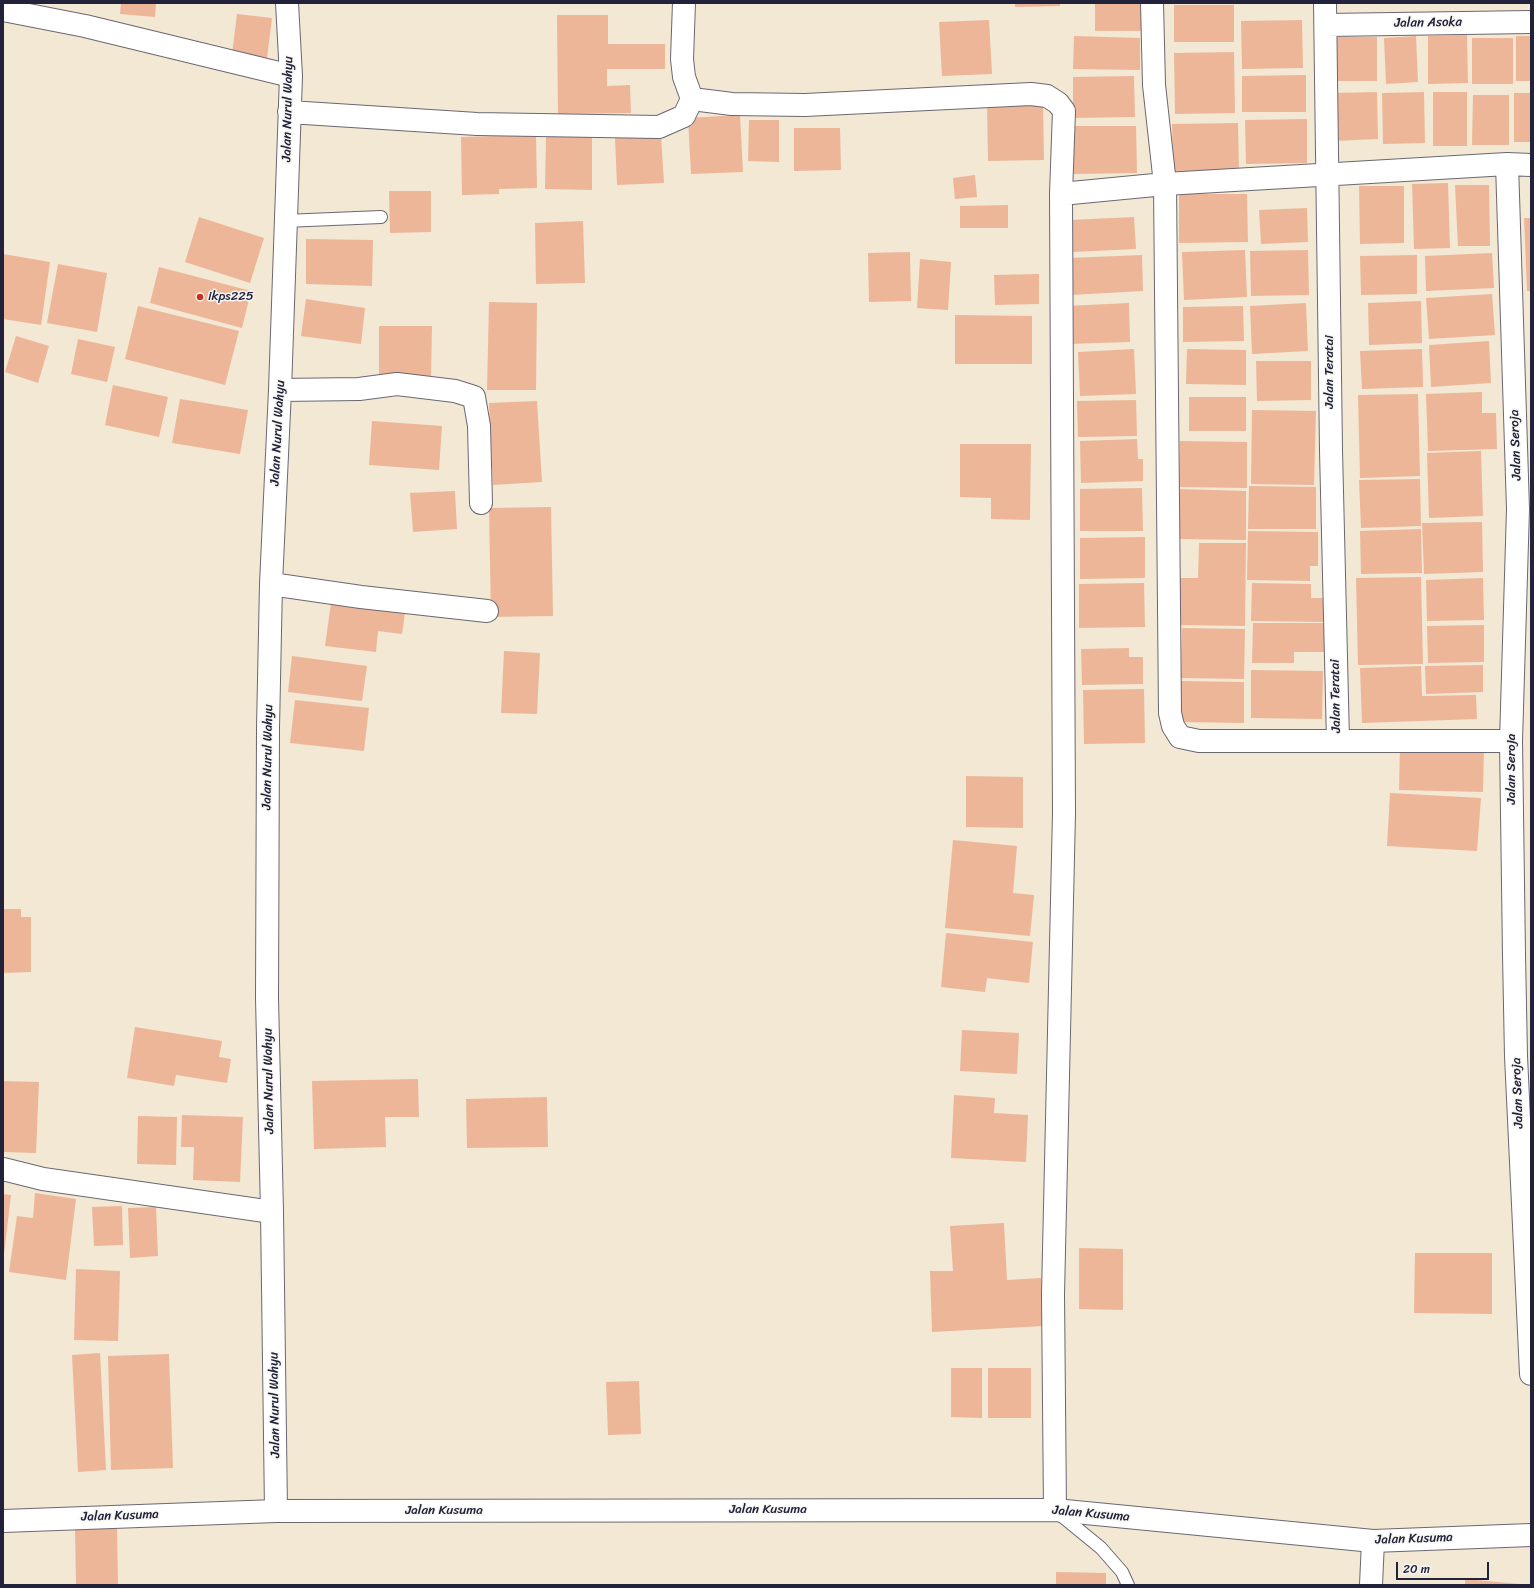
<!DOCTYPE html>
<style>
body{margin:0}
#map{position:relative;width:1534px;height:1588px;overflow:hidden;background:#f2e8d4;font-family:Sriracha,sans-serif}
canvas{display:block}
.frame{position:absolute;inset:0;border:4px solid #22223b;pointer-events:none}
.scale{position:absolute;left:1396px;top:1562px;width:93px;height:18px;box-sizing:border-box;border:2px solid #22223b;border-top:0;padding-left:5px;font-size:12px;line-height:14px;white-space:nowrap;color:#22223b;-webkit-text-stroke:3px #f6f6f2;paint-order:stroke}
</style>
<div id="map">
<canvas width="1534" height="1588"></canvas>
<div class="frame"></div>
<div class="scale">20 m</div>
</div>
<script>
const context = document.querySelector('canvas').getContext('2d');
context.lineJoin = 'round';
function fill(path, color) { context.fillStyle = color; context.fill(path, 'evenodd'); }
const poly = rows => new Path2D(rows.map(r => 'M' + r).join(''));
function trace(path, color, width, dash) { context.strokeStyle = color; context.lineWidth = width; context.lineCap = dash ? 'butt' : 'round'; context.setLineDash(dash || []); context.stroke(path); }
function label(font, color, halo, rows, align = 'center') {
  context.font = font + ' Sriracha,sans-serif'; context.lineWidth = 3; context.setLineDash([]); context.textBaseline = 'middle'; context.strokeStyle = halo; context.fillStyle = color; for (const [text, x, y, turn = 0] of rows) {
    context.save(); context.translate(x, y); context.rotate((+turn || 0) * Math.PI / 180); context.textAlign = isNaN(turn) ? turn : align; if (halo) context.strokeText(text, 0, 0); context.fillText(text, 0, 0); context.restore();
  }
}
const building = poly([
 [121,3,156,3,155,17,120,14],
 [1015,3,1060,3,1060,6,1015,7],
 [1095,3,1142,3,1142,31,1095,31],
 [1174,5,1234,5,1234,42,1174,42],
 [237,14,272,18,267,58,232,54],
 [557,15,608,15,608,44,665,44,665,69,607,69,607,86,630,85,631,113,558,114],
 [989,20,992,74,942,76,939,22],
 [1302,20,1303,68,1242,69,1241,21],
 [1467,35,1468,83,1428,84,1428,36],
 [1074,36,1140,38,1140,70,1073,69],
 [1416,36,1418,82,1386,84,1384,38],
 [1516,36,1531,36,1531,81,1516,81],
 [1332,37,1377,37,1377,81,1331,81],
 [1472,38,1513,38,1513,84,1472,84],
 [1234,52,1235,113,1175,114,1174,53],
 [1306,75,1306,112,1242,112,1242,76],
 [1134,76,1135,117,1073,118,1073,77],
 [1377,92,1378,139,1334,141,1333,93],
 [1424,92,1425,143,1383,144,1382,93],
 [1433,92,1467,92,1467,146,1433,146],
 [1514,93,1531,93,1531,142,1514,142],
 [1473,95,1509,95,1509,145,1472,145],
 [1043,103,1044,160,988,161,987,104],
 [740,115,743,172,691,174,688,118],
 [1307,119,1307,163,1246,164,1245,120],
 [749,120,779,120,779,162,748,161],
 [1238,123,1239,170,1173,171,1172,124],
 [1072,126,1136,126,1137,173,1072,174],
 [794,128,840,128,841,170,794,171],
 [536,135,537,188,499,189,499,194,462,195,461,137],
 [546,136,592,137,592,190,545,189],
 [661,136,664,183,617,185,615,138],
 [975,175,977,197,955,199,953,178],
 [1448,183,1450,248,1414,249,1412,184],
 [1455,185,1489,185,1490,246,1458,246],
 [1359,186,1404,186,1404,243,1360,244],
 [389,191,431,191,431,232,390,233],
 [1179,194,1247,194,1248,242,1179,243],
 [1008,205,1008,228,960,228,960,206],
 [1307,208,1308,242,1261,244,1259,210],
 [199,217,264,238,250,283,185,262],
 [1134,217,1136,249,1072,252,1070,220],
 [1524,218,1531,218,1531,291,1527,291],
 [583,221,585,283,536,284,535,223],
 [306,239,373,240,372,286,306,284],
 [1245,250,1247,297,1184,300,1182,252],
 [1308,250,1309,295,1251,296,1250,251],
 [910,252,911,301,869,302,868,253],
 [1492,253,1494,288,1426,291,1425,256],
 [3,254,50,262,41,325,3,319],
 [1142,255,1143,291,1070,295,1068,258],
 [1417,255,1417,294,1361,295,1360,256],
 [920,259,951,262,948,310,917,308],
 [58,264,107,273,97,332,47,323],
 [159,267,251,291,242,328,150,303],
 [1039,274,1039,304,995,305,994,275],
 [1492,294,1495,335,1429,339,1426,298],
 [306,299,365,308,361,344,301,336],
 [1421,301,1422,343,1369,345,1368,303],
 [489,302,537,303,536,390,487,390],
 [1129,303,1130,342,1068,344,1066,306],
 [1306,303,1308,351,1252,354,1250,306],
 [138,306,239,331,225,385,125,359],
 [1243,306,1244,341,1183,342,1183,307],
 [955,315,1032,316,1032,364,955,364],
 [379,326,432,326,431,377,379,377],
 [16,336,49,346,38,383,5,372],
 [78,339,115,347,107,382,71,374],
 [1489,341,1491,383,1431,387,1429,345],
 [1134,349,1136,394,1080,396,1078,352],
 [1187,349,1246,350,1246,385,1186,384],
 [1422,349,1423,387,1362,389,1360,351],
 [1256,361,1311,361,1311,400,1257,401],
 [113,385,168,397,159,437,105,425],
 [1482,392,1482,413,1496,413,1497,449,1428,451,1426,394],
 [1418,394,1420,476,1360,478,1358,395],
 [1189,397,1246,397,1246,431,1189,431],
 [180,399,248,410,240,454,172,443],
 [1136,400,1137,436,1078,437,1077,401],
 [537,401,542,482,493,485,489,403],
 [1252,410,1316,411,1314,485,1251,484],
 [372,421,442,426,439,470,369,465],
 [1137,439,1138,459,1143,459,1143,481,1081,483,1080,441],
 [1180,441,1247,442,1247,488,1179,487],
 [960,444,1031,444,1030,520,991,519,991,498,960,497],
 [1481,451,1483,516,1429,518,1427,453],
 [1420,479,1421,526,1361,528,1359,480],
 [1249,486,1316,487,1316,529,1248,529],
 [1142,488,1143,531,1080,531,1080,489],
 [1179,489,1246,491,1246,540,1179,539],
 [455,491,457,529,413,532,410,493],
 [551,507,553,616,491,617,489,508],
 [1482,522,1483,572,1424,574,1422,523],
 [1421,529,1422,573,1361,574,1360,531],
 [1248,531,1318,532,1318,566,1310,566,1310,581,1247,580],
 [1145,537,1145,578,1080,579,1080,538],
 [1199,543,1246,543,1245,626,1176,625,1176,578,1198,578],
 [1421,577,1423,664,1358,665,1356,578],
 [1483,578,1484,620,1427,621,1426,580],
 [1144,583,1145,627,1079,628,1079,584],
 [1252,583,1311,584,1311,598,1324,598,1324,622,1251,621],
 [331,603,405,613,402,634,378,631,376,652,325,646],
 [1253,623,1326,623,1325,652,1294,652,1294,663,1252,663],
 [1484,625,1484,662,1428,663,1427,626],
 [1182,628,1245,629,1244,679,1181,678],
 [1129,648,1129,657,1143,657,1143,684,1082,685,1081,649],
 [504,651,540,653,537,714,501,713],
 [292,656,367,666,362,701,288,692],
 [1483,665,1483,692,1426,694,1425,666],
 [1421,666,1422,696,1476,695,1477,719,1362,723,1360,668],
 [1251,670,1323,671,1322,719,1251,718],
 [1181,681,1244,682,1244,723,1180,722],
 [1144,689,1145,743,1084,744,1083,690],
 [295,700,369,708,364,751,290,743],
 [1400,744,1484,746,1483,792,1399,790],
 [966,776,1023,777,1023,828,966,827],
 [1390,793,1481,798,1477,851,1387,846],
 [953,840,1017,846,1013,893,1034,895,1030,936,945,928],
 [3,909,21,909,21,917,31,917,31,972,3,973],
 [946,933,1033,942,1029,983,987,978,985,992,941,987],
 [135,1027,222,1041,219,1057,231,1059,227,1083,176,1075,174,1086,127,1078],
 [962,1030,1019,1033,1017,1074,960,1071],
 [418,1079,419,1117,385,1117,386,1147,314,1149,312,1081],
 [3,1081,39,1082,36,1153,3,1152],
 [954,1095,995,1098,994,1113,1028,1115,1026,1162,951,1158],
 [547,1097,548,1147,467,1148,466,1099],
 [182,1115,243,1117,240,1182,193,1180,194,1147,181,1147],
 [138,1116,177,1117,176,1165,137,1164],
 [35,1193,76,1199,66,1280,9,1272,17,1216,33,1218],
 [3,1194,11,1195,4,1254,3,1254],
 [122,1206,123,1245,94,1246,92,1207],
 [156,1207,158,1256,130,1258,128,1208],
 [1004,1223,1007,1280,1041,1278,1043,1326,932,1332,930,1271,953,1271,950,1226],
 [1079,1248,1123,1249,1123,1310,1079,1309],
 [1415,1253,1492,1253,1492,1314,1414,1313],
 [76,1269,120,1271,118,1341,74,1340],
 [100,1353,106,1470,78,1472,72,1355],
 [169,1354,173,1468,111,1470,108,1356],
 [951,1368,982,1368,982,1418,951,1417],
 [988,1368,1031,1368,1031,1418,988,1418],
 [639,1381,641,1434,608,1435,606,1382],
 [117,1526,118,1585,76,1585,75,1527],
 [1056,1572,1106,1573,1106,1585,1056,1585],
 [1465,1579,1520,1584,1520,1585,1465,1585]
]);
const service = poly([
 [284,221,381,217],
 [1057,1512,1101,1548,1122,1572,1128,1585]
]);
const minor = poly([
 [1152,3,1154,85,1165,184,1170,713,1173,726,1180,737,1199,741,1511,741],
 [1325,3,1331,450,1338,741],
 [3,10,85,26,291,76],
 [1326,25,1531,22],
 [692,99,732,104,805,105,1031,94,1047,96,1058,103,1064,111,1061,194,1064,813,1053,1294,1055,1510],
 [289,112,477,124,659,127,684,116,692,99,684,77,682,59,684,3],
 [1507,164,1518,509,1511,741,1514,955,1516,1056,1531,1374],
 [1061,194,1165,184,1507,164,1531,165],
 [280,390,359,389,397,384,455,391,474,397,479,426,481,503],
 [271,584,361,597,487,611],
 [3,1169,43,1179,272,1212],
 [276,1511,272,1212,267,998,268,728,271,584,280,390,291,76,287,3],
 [1371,1585,1373,1541]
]);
const tertiary = poly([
 [3,1521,276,1511,1055,1510,1373,1541,1531,1535]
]);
const markers = [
 [200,297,4,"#c8321e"]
];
const streetNames = [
 ["Jalan Asoka",1428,23,-1],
 ["Jalan Nurul Wahyu",288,109,-89],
 ["Jalan Teratai",1330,372,-90],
 ["Jalan Nurul Wahyu",278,433,-87],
 ["Jalan Seroja",1516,445,-92],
 ["Jalan Teratai",1336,696,-91],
 ["Jalan Nurul Wahyu",268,757,-89],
 ["Jalan Seroja",1512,769,-90],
 ["Jalan Nurul Wahyu",269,1081,-91],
 ["Jalan Seroja",1518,1093,-92],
 ["Jalan Nurul Wahyu",275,1405,-91],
 ["Jalan Kusuma",768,1510],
 ["Jalan Kusuma",444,1511],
 ["Jalan Kusuma",1091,1514,5],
 ["Jalan Kusuma",120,1516,-2],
 ["Jalan Kusuma",1414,1539,-2]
];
const poiNames = [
 ["ikps225",208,297]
];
fill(building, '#edb698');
trace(service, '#6b6771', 14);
trace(minor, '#6b6771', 24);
trace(tertiary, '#6b6771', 24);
trace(service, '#fff', 12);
trace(minor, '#fff', 22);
trace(tertiary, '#fff', 22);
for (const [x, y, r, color] of markers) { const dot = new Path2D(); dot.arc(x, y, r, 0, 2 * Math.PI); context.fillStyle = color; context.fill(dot); trace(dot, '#f6f6f2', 1.5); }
label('13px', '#22223b', '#f6f6f2', streetNames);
label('13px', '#22223b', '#f6f6f2', poiNames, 'left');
</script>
